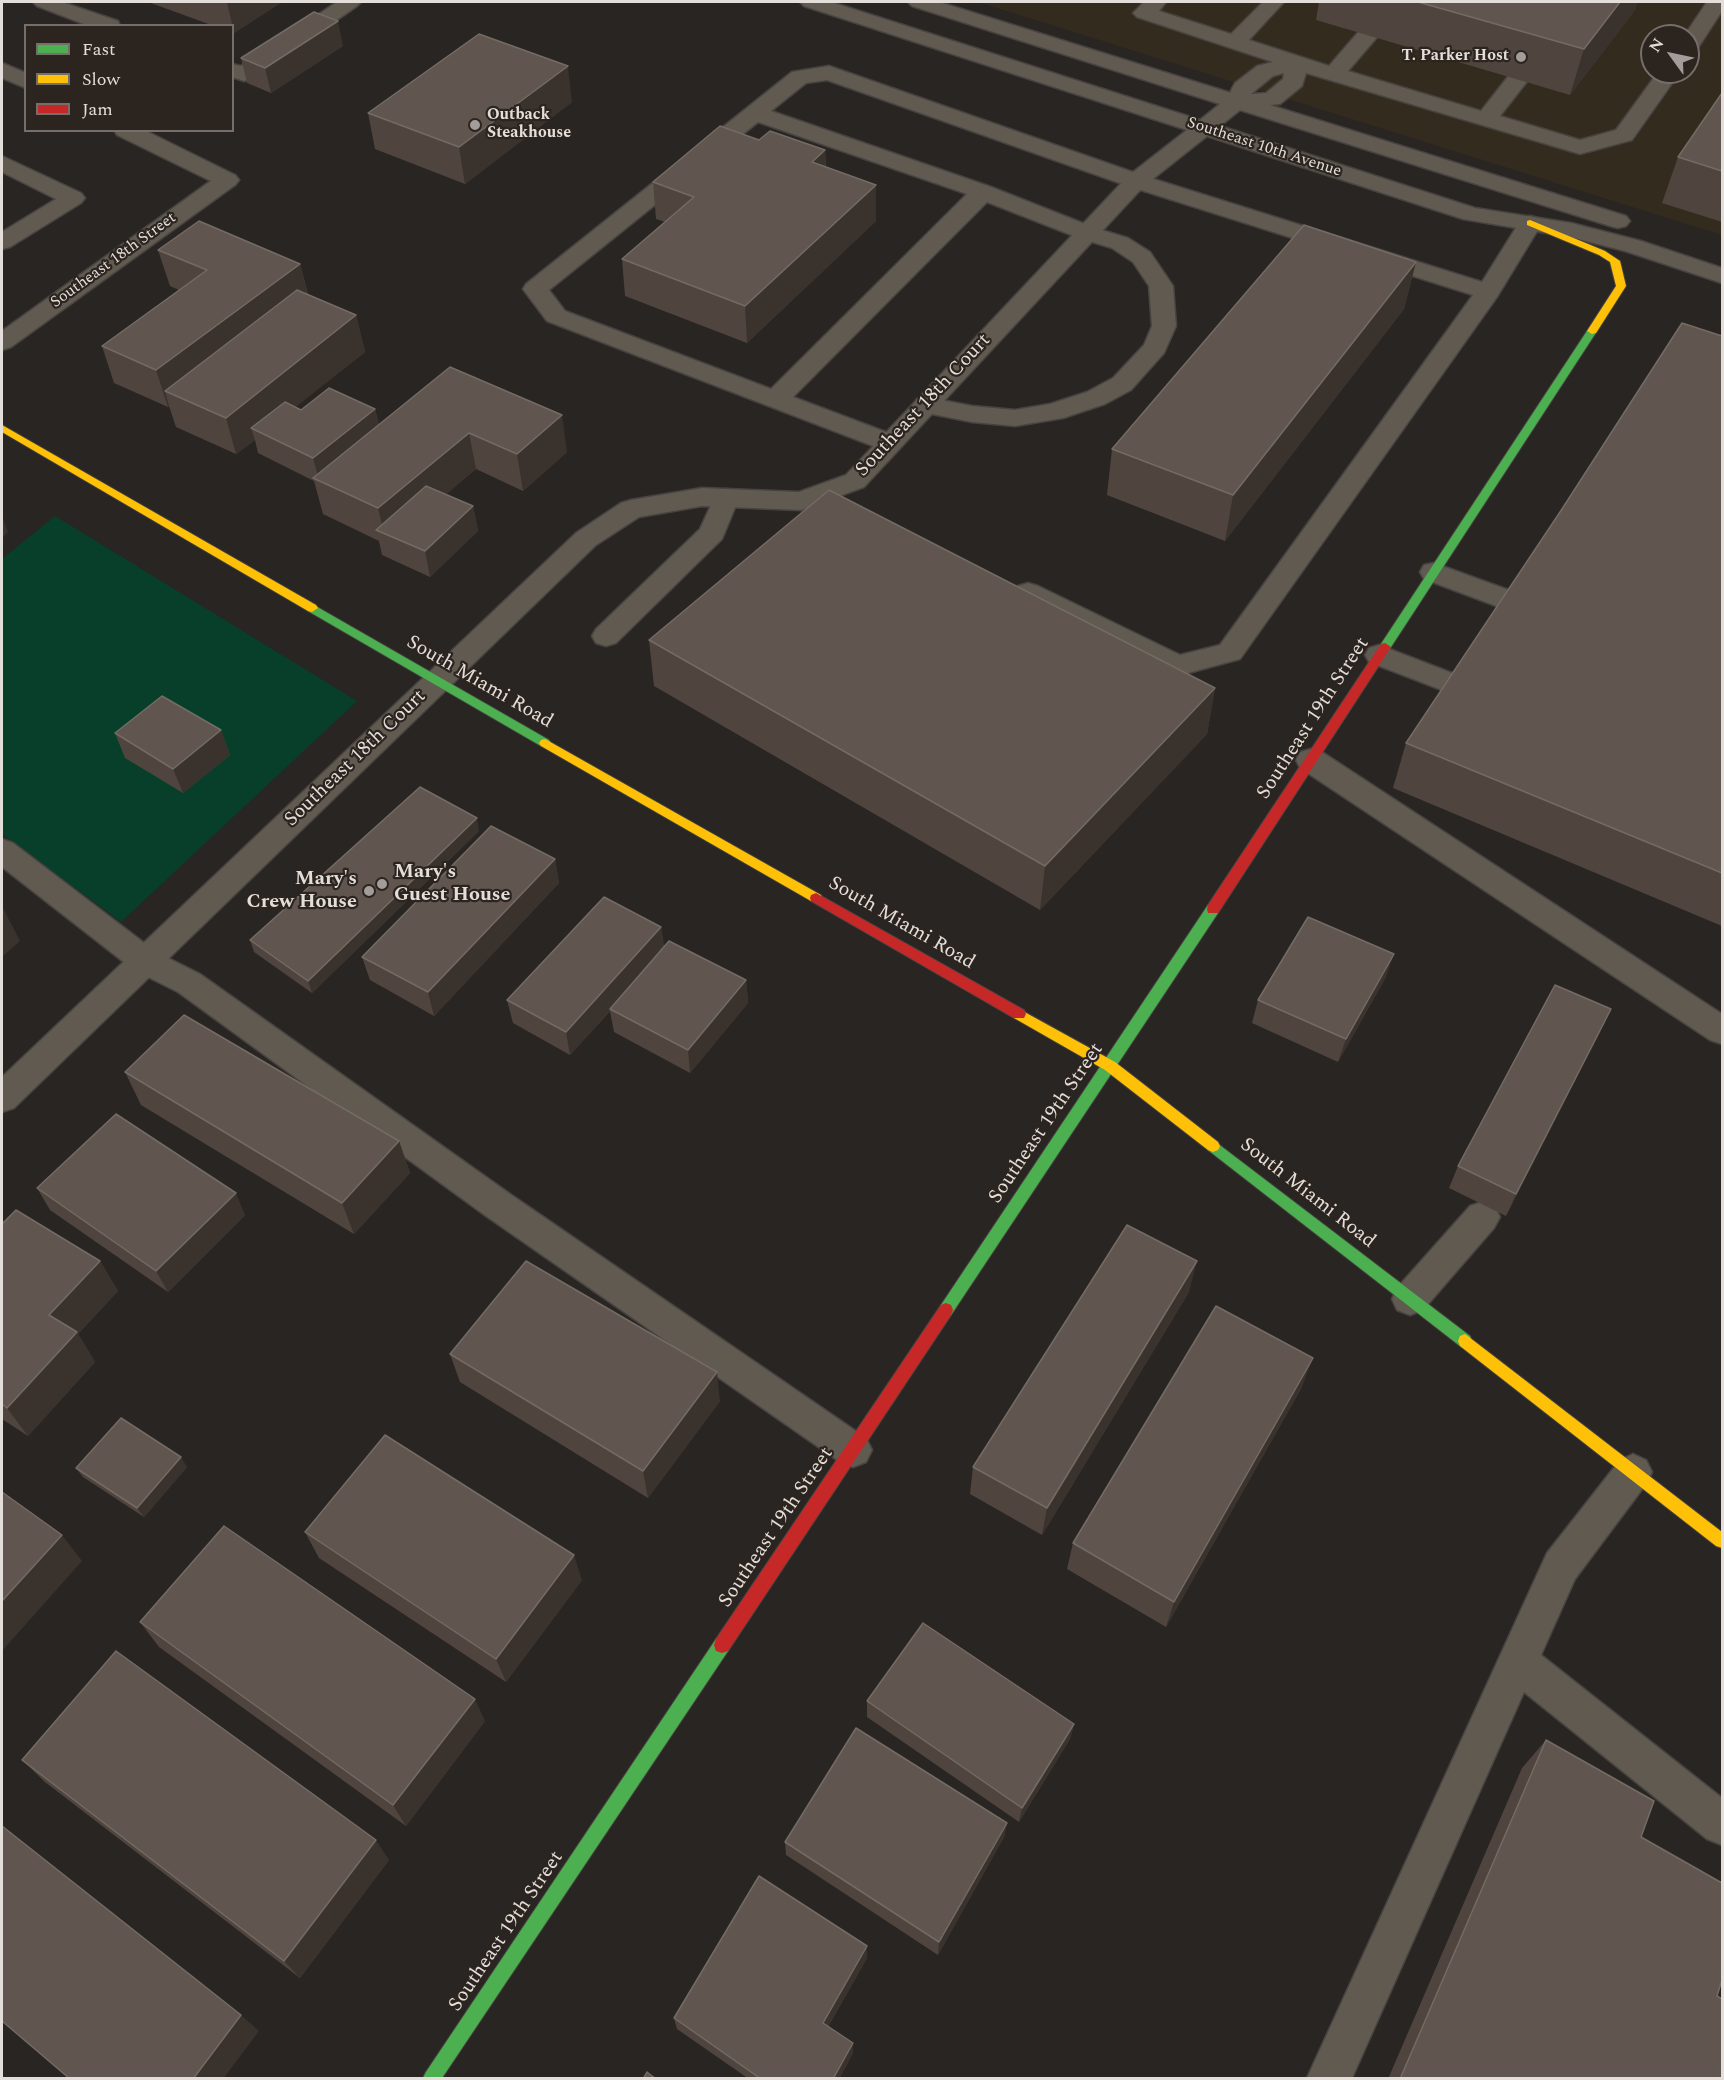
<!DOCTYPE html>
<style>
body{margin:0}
#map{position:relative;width:1724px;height:2080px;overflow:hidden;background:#292522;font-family:Spectral,serif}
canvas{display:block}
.frame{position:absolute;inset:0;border:3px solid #e3deda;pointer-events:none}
.legend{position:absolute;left:24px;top:24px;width:210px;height:108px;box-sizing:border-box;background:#2c241f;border:2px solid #756e6a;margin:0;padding:8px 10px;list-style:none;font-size:18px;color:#e3deda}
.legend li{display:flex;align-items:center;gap:12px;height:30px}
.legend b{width:30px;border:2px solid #756e6a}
.north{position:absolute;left:1640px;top:24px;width:60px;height:60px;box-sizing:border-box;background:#2c241f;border:2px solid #756e6a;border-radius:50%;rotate:303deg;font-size:16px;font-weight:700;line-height:24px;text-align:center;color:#e3deda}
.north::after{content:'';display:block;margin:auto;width:21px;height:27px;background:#a29d9a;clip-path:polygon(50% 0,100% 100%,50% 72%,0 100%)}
</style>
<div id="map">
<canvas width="1724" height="2080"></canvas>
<div class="frame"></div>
<ul class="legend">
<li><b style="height:8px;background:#4caf50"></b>Fast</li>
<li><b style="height:8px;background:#ffc107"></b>Slow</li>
<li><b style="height:8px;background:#c62828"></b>Jam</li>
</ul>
<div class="north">N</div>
</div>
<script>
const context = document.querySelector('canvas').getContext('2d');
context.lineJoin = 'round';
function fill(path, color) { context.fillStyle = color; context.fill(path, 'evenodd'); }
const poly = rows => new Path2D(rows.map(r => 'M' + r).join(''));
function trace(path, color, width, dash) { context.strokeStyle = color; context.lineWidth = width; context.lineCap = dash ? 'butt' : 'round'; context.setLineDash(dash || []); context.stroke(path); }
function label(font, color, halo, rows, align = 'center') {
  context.font = font + ' Spectral,serif'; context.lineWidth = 4.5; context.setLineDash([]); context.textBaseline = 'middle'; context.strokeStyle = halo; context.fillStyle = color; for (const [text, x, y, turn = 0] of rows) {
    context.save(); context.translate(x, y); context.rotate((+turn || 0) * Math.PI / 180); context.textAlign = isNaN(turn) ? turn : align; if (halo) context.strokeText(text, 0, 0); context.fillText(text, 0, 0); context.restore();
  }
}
const commercial = poly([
 [978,2,1722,2,1722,235],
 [1652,36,1688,36,1688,72,1652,72]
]);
const green = poly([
 [55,516,357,701,121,922,2,834,2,559]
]);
const lane = poly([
 [33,2,62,2,118,21,120,26,89,26,37,6,33,2],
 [337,2,361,2,357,6,252,79,244,81,232,77,232,64,241,66,337,2],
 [1144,2,1166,2,1159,11,1231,34,1263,2,1284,2,1249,40,1329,66,1360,30,1368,29,1376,30,1379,35,1348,71,1481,111,1510,74,1518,72,1526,74,1529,79,1500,116,1580,140,1616,130,1658,72,1680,72,1632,140,1580,154,1306,73,1302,86,1280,104,1236,109,1228,107,1225,102,1235,83,1257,66,1273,62,1137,17,1133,13,1144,2],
 [1284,73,1283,79,1266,93,1251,94,1273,76,1284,73],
 [1707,2,1722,2,1722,11,1696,51,1688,52,1688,36,1684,36,1707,2],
 [2,63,26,73,26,88,2,78,2,63],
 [829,66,1144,176,1482,282,1522,218,1530,216,1538,218,1542,223,1497,297,1240,659,1177,676,1018,600,1014,593,1018,586,1028,583,1038,586,1180,655,1220,645,1473,295,1128,186,827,80,806,83,771,111,991,187,1095,228,1128,238,1150,252,1173,286,1176,326,1164,353,1131,390,1105,404,1063,418,1015,426,972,422,917,411,913,405,917,399,926,397,972,406,1015,410,1050,404,1087,392,1113,378,1144,345,1152,326,1149,286,1133,262,1112,248,1079,238,987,202,793,397,899,437,903,443,899,449,890,451,881,449,547,321,523,289,526,284,792,72,829,66],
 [758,122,967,194,771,389,565,311,549,290,758,122],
 [114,130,144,130,235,175,239,180,235,185,227,187,219,185,117,135,114,130],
 [2,156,81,193,85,198,81,203,10,247,2,249,2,232,56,199,2,172,2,156],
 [726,489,735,492,739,498,722,539,616,643,606,646,596,643,592,636,596,629,700,529,717,492,726,489],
 [1434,563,1525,596,1529,603,1525,610,1515,613,1424,579,1420,572,1424,565,1434,563],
 [1379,645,1470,680,1474,687,1470,694,1460,697,1369,662,1365,655,1369,648,1379,645],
 [1311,749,1322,752,1722,1014,1722,1044,1710,1040,1300,768,1296,760,1300,752,1311,749],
 [2,839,13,843,156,952,200,974,510,1194,866,1438,872,1450,866,1462,853,1467,840,1462,486,1216,178,992,134,970,2,867,2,839],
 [1482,1202,1494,1206,1500,1217,1494,1228,1423,1310,1410,1315,1397,1310,1392,1299,1397,1288,1470,1206,1482,1202],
 [1633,1454,1646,1460,1652,1472,1646,1484,1575,1579,1541,1655,1722,1798,1722,1845,1707,1839,1524,1692,1352,2078,1307,2078,1547,1553,1620,1460,1633,1454]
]);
const street = poly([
 [800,2,831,2,1200,120,1220,104,912,6,908,2,939,2,1626,216,1630,221,1626,226,1618,228,1610,226,1240,110,1220,126,1475,208,1571,223,1641,241,1722,268,1722,283,1625,251,1570,237,1463,219,1207,136,1144,186,864,487,801,510,702,506,639,517,596,545,14,1108,2,1112,2,1077,576,533,621,503,631,500,702,488,799,492,846,475,1128,176,1187,130,804,6,800,2],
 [227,173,235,175,239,180,235,185,11,347,2,350,2,331,219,175,227,173]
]);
const fast = poly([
 [1592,328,1597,331,1389,650,1381,650,1379,647,1381,644,1587,331,1592,328],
 [312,604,549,740,551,743,549,746,541,746,308,611,306,608,312,604],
 [1213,904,1219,909,1218,913,951,1315,946,1317,941,1315,939,1310,941,1305,1208,905,1213,904],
 [1213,1140,1470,1336,1472,1341,1470,1346,1465,1348,1460,1346,1208,1150,1206,1146,1208,1142,1213,1140],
 [722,1637,728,1639,730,1645,728,1651,442,2078,423,2078,426,2072,716,1639,722,1637]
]);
const slow = poly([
 [1530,220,1605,251,1620,261,1626,286,1596,333,1592,334,1587,331,1616,286,1610,262,1599,255,1527,225,1527,221,1530,220],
 [2,425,316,605,318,608,312,612,308,611,2,432,2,425],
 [545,739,821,895,822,898,821,901,811,901,541,746,539,743,541,740,545,739],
 [1019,1009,1115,1062,1218,1142,1220,1146,1218,1150,1213,1152,1208,1150,1105,1070,1014,1018,1012,1014,1014,1010,1019,1009],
 [1465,1334,1722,1532,1722,1548,1716,1546,1460,1346,1458,1341,1460,1336,1465,1334]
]);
const jam = poly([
 [1385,643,1391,647,1389,650,1218,913,1208,913,1207,909,1208,905,1381,644,1385,643],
 [816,893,1024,1010,1026,1014,1024,1018,1014,1018,811,901,810,898,811,895,816,893],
 [946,1303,951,1305,953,1310,951,1315,728,1651,722,1653,716,1651,714,1645,716,1639,941,1305,946,1303]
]);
const wall = poly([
 [148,2,282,2,234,33,232,32,232,26,214,26],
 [1319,2,1637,2,1635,10,1570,95,1316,20],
 [343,46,271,93,247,83,241,58],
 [1722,93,1722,222,1662,203,1678,157],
 [572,102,465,184,375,149,368,113],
 [759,140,825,150,826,167,876,221,747,343,625,296,622,259,665,222,656,219,653,182],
 [158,250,300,264,308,294,356,315,365,352,295,407,301,410,375,409,379,425,450,367,567,452,523,491,476,469,446,494,473,506,478,531,430,577,382,555,379,541,323,514,314,481,258,453,255,440,236,454,176,427,169,406,168,407,114,383,102,346,179,290,170,286],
 [1416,262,1404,309,1225,541,1107,495,1112,449],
 [1722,336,1722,926,1393,788,1406,743],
 [649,640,1215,688,1207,734,1040,910,654,686],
 [221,730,230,755,183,793,125,758,115,733],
 [479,831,312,993,254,952,250,940],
 [555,859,559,883,434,1016,370,980,362,957],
 [661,927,664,947,746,980,748,1003,690,1073,614,1032,610,1011,570,1055,513,1023,507,1000],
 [1386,977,1338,1062,1252,1023,1258,1000],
 [1600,1032,1506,1216,1449,1188,1458,1166],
 [125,1072,399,1141,410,1173,354,1234,141,1105],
 [37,1188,245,1215,168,1292,50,1210],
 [2,1224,100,1261,118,1291,78,1334,95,1362,28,1436,2,1419],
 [1189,1292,1042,1535,970,1494,973,1467],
 [450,1354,720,1401,648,1498,460,1382],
 [1302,1387,1166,1627,1067,1569,1073,1543],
 [187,1467,144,1517,83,1477,76,1468],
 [305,1532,582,1580,506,1682,319,1558],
 [140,1622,485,1721,406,1826,159,1647],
 [867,1701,1074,1724,1070,1739,1019,1822,867,1717],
 [1546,1740,1641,1837,1717,1996,1722,2079,1388,2079,1522,1768],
 [22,1760,389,1860,300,1978,45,1782],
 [1007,1823,1004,1837,938,1955,786,1855,785,1842],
 [867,1958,828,2027,853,2043,853,2053,839,2079,749,2079,677,2029,674,2018]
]);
const shadedWall = poly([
 [227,2,282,2,234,33],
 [1620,2,1637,2,1635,10,1570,95,1584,49],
 [338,21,343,46,271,93,265,68],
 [568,66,572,102,465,184,459,147],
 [825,150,826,186,812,162],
 [876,185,876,221,747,343,745,306],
 [1416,262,1404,309,1225,541,1233,495],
 [300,264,309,300,165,391,169,406,168,407,156,370],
 [356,315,365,352,263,433,251,428,255,440,236,454,226,418],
 [375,409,381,435,319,480,313,458],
 [562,415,567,452,523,491,517,454],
 [469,433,476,469,395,538,384,533,378,508],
 [473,506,478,531,430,577,425,551],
 [2,516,8,532,2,538],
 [1215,688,1207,734,1040,910,1045,866],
 [221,730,230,755,183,793,173,769],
 [477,818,479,831,312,993,308,981],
 [555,859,559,883,434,1016,428,992],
 [2,906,20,941,2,957],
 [661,927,664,950,570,1055,566,1032],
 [1394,954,1386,977,1338,1062,1346,1039],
 [746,980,748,1003,690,1073,688,1050],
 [1611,1009,1600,1032,1506,1216,1516,1194],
 [399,1141,410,1173,354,1234,342,1203],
 [236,1193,245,1215,168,1292,156,1271],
 [100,1261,118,1291,78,1334,95,1362,28,1436,7,1408,49,1315],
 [1197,1261,1189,1292,1042,1535,1047,1508],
 [1313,1358,1302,1387,1166,1627,1174,1602],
 [717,1372,720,1401,648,1498,643,1471],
 [181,1457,187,1467,144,1517,137,1508],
 [62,1535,82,1561,2,1651,2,1601],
 [574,1555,582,1580,506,1682,496,1659],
 [475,1699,485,1721,406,1826,393,1805],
 [1074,1724,1070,1739,1019,1822,1022,1808],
 [1007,1823,1004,1837,938,1955,939,1942],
 [376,1840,389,1860,300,1978,284,1961],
 [867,1946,867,1958,824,2034,823,2023],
 [241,2015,259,2031,223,2079,193,2079],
 [853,2043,853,2053,839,2079,833,2079]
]);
const building = poly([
 [1418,2,1620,2,1584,49,1418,2],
 [314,12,338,21,265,68,241,58,314,12],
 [479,34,568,66,459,147,368,113,479,34],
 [1722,93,1722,171,1678,157,1722,93],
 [720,126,759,140,770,131,825,150,812,162,876,185,745,306,622,259,694,197,653,182,720,126],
 [199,221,300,264,156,370,102,346,207,270,158,250,199,221],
 [1304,225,1416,262,1233,495,1112,449,1304,225],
 [297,290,356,315,226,418,165,391,297,290],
 [1682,323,1722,336,1722,873,1406,743,1562,509,1682,323],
 [450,367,562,415,517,454,469,433,378,508,313,478,450,367],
 [329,388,375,409,313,458,251,428,285,402,301,410,329,388],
 [426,486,473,506,425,551,376,530,426,486],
 [829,490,1215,688,1045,866,649,640,829,490],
 [162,696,221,730,173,769,115,733,162,696],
 [420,787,477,818,308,981,250,940,420,787],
 [491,826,555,859,428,992,362,957,491,826],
 [604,897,661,927,566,1032,507,1000,604,897],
 [1308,917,1394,954,1346,1039,1258,1000,1308,917],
 [669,941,746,980,688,1050,610,1009,669,941],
 [1555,985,1611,1009,1516,1194,1458,1166,1555,985],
 [184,1015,399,1141,342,1203,125,1072,184,1015],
 [116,1114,236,1193,156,1271,37,1188,116,1114],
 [16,1210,100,1261,49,1315,77,1332,7,1408,2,1404,2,1224,16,1210],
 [1127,1225,1197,1261,1047,1508,973,1467,1127,1225],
 [526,1261,717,1372,643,1471,450,1354,526,1261],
 [1216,1306,1313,1358,1174,1602,1073,1543,1216,1306],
 [121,1418,181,1457,137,1508,76,1468,121,1418],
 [385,1435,574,1555,496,1659,305,1532,385,1435],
 [2,1492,62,1535,2,1601,2,1492],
 [224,1526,475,1699,393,1805,140,1622,224,1526],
 [923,1623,1074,1724,1022,1808,867,1701,923,1623],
 [116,1651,376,1840,284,1961,22,1760,116,1651],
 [856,1728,1007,1823,939,1942,785,1842,856,1728],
 [1546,1740,1654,1801,1641,1837,1722,1883,1722,1980,1717,1996,1722,1999,1722,2079,1400,2079,1546,1740],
 [2,1826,241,2015,193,2079,70,2079,2,2021,2,1826],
 [759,1876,867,1946,823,2023,853,2043,833,2079,761,2079,674,2018,759,1876],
 [647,2072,656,2079,643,2079,647,2072]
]);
const markers = [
 [1521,57,6,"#a29d9a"],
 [475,125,6,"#a29d9a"],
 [382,884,6,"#a29d9a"],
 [369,891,6,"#a29d9a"]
];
const farPoinames = [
 ["T. Parker Host",1509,57],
 ["Outback",487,116,"left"],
 ["Steakhouse",487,134,"left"]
];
const farStreetnames = [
 ["Southeast 10th Avenue",1264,148,18],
 ["Southeast 18th Street",114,261,-36]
];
const streetNames = [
 ["Southeast 18th Court",924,406,-47],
 ["South Miami Road",479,683,30],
 ["Southeast 19th Street",1314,719,-57],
 ["Southeast 18th Court",356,759,-44],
 ["South Miami Road",901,924,30],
 ["Southeast 19th Street",1047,1124,-56],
 ["South Miami Road",1307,1194,38],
 ["Southeast 19th Street",777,1528,-56],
 ["Southeast 19th Street",507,1932,-56]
];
const poiNames = [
 ["Mary's",394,873],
 ["Guest House",394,896],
 ["Mary's",357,880,"right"],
 ["Crew House",357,903,"right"]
];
fill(commercial, '#332b1d');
fill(green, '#073f2b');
trace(lane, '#464340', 3);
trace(street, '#464340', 3);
trace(fast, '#464340', 2);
trace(slow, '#464340', 2);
trace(jam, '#464340', 2);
fill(lane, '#605a51');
fill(street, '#605a51');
fill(fast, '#4caf50');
fill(slow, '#ffc107');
fill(jam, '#c62828');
fill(wall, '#50453e');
fill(shadedWall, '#3a322c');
fill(building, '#60564f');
trace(building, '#746b64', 1.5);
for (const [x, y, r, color] of markers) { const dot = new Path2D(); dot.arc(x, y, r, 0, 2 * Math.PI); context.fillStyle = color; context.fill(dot); trace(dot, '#2c241f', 2); }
label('bold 16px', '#e3deda', '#2c241f', farPoinames, 'right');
label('16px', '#e3deda', '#2c241f', farStreetnames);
label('20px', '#e3deda', '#2c241f', streetNames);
label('bold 20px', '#e3deda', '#2c241f', poiNames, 'left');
</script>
